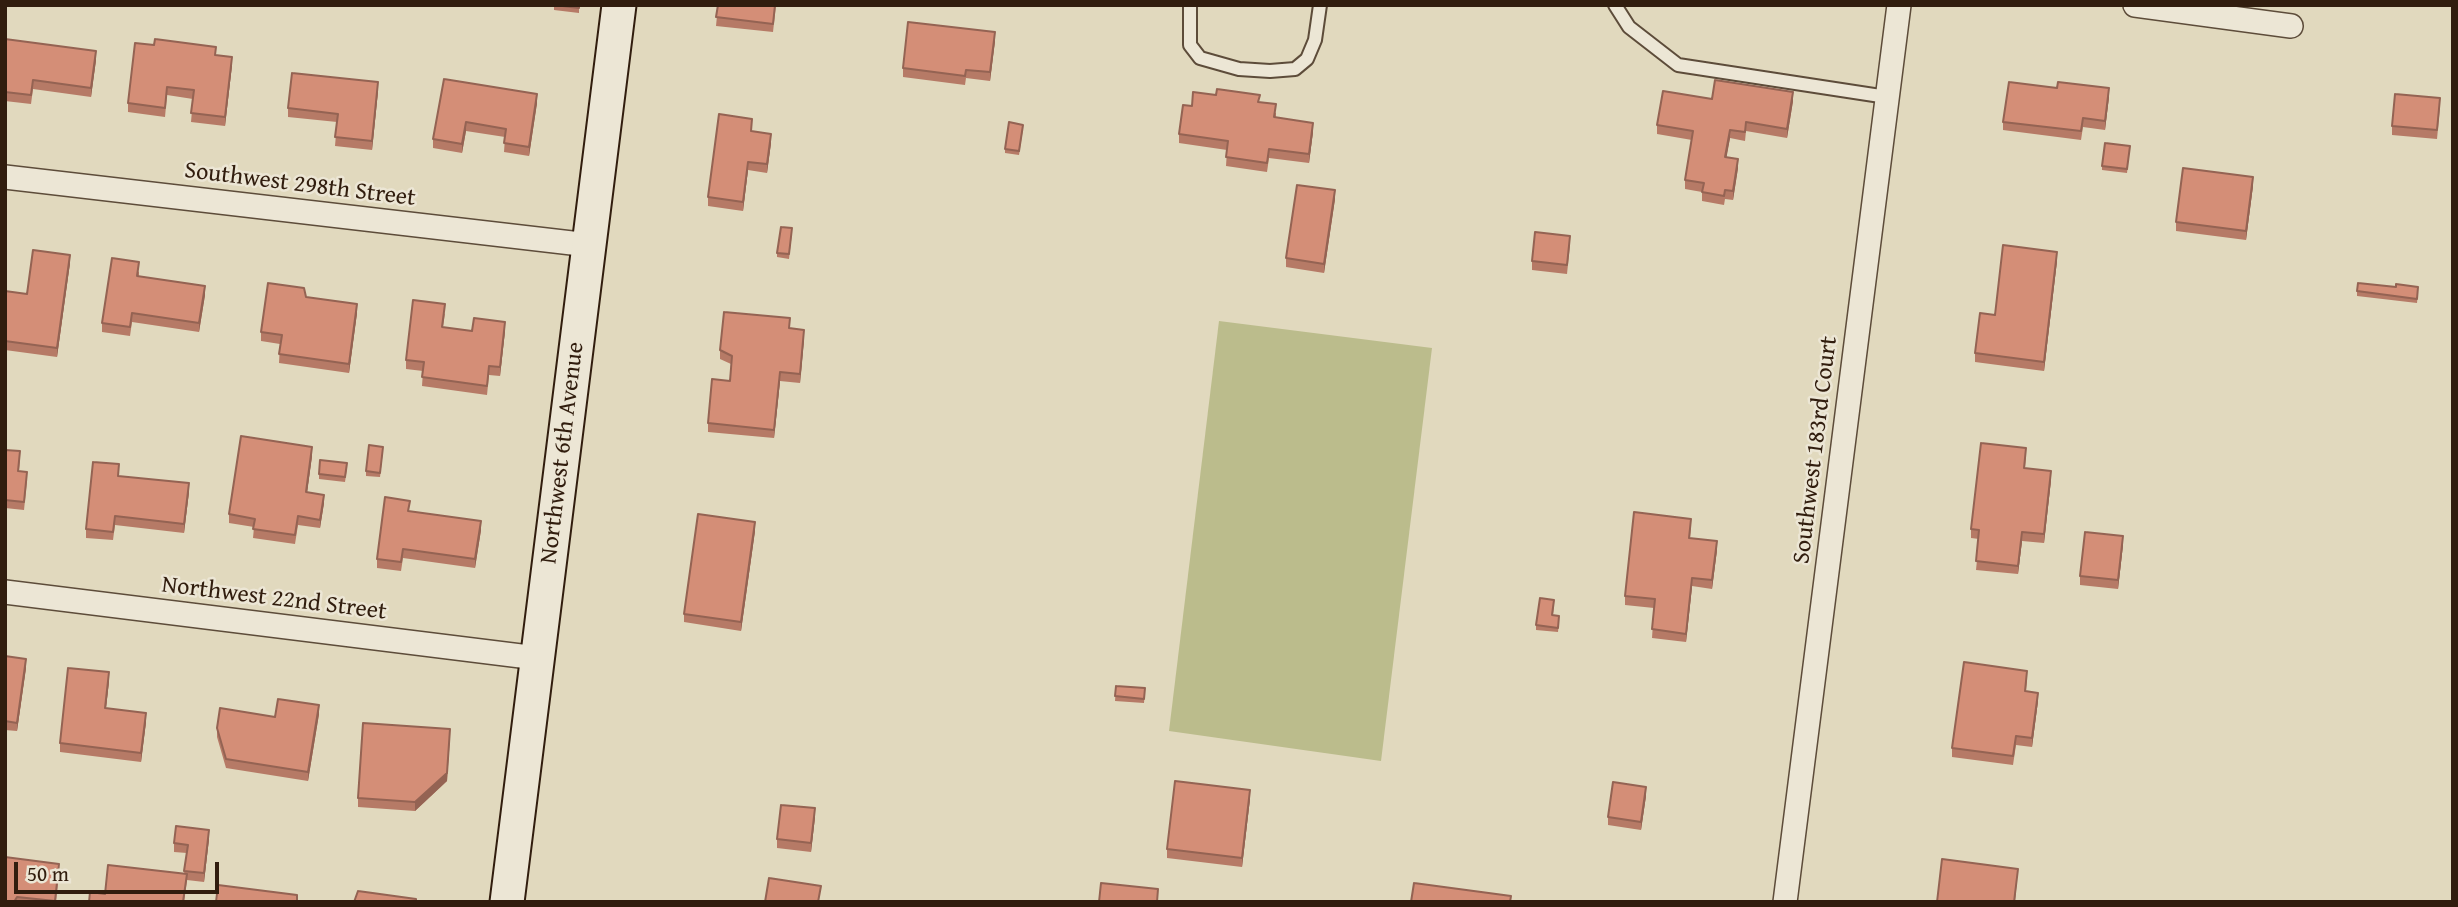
<!DOCTYPE html>
<style>
body{margin:0}
#map{position:relative;width:2458px;height:907px;overflow:hidden;background:#e1d9be;font-family:"Gentium Book Plus",serif}
canvas{display:block}
.frame{position:absolute;inset:0;border:7px solid #311d0e;pointer-events:none}
.scale{position:absolute;left:14px;top:862px;width:205px;height:32px;box-sizing:border-box;border:4px solid #311d0e;border-top:0;padding-left:9px;font-size:21px;line-height:24px;white-space:nowrap;color:#311d0e;-webkit-text-stroke:5px #ece6d5;paint-order:stroke}
</style>
<div id="map">
<canvas width="2458" height="907"></canvas>
<div class="frame"></div>
<div class="scale">50 m</div>
</div>
<script>
const context = document.querySelector('canvas').getContext('2d');
context.lineJoin = 'round';
function fill(path, color) { context.fillStyle = color; context.fill(path, 'evenodd'); }
const poly = rows => new Path2D(rows.map(r => 'M' + r).join(''));
function trace(path, color, width, dash) { context.strokeStyle = color; context.lineWidth = width; context.lineCap = dash ? 'butt' : 'round'; context.setLineDash(dash || []); context.stroke(path); }
function label(font, color, halo, rows, align = 'center') {
  context.font = font + ' "Gentium Book Plus",serif'; context.lineWidth = 5; context.setLineDash([]); context.textBaseline = 'middle'; context.strokeStyle = halo; context.fillStyle = color; for (const [text, x, y, turn = 0] of rows) {
    context.save(); context.translate(x, y); context.rotate((+turn || 0) * Math.PI / 180); context.textAlign = isNaN(turn) ? turn : align; if (halo) context.strokeText(text, 0, 0); context.fillText(text, 0, 0); context.restore();
  }
}
const green = poly([
 [1219,321,1432,348,1381,761,1169,731]
]);
const lane = poly([
 [1190,5,1190,45,1200,58,1239,69,1270,71,1295,69,1307,59,1315,40,1320,5],
 [1615,5,1629,27,1678,65,1887,97]
]);
const street = poly([
 [2135,5,2291,26],
 [5,177,589,245],
 [5,592,537,658],
 [1785,902,1899,5]
]);
const secondary = poly([
 [507,902,619,5]
]);
const wall = poly([
 [554,5,579,5,579,13,554,10],
 [718,5,776,5,773,32,716,26],
 [5,39,96,60,91,97,33,89,31,104,5,101],
 [995,41,990,81,966,78,965,85,903,77,903,68],
 [216,55,232,65,225,126,191,122,193,99,167,95,165,117,128,112,128,103],
 [444,79,537,103,529,156,504,152,505,137,466,131,462,153,433,148,433,139],
 [378,91,372,150,335,146,337,122,288,117,288,108],
 [2109,97,2105,130,2083,127,2081,140,2003,130,2003,122],
 [1712,99,1793,101,1787,138,1746,131,1745,141,1730,138,1726,158,1738,168,1733,200,1725,199,1724,205,1702,201,1702,192,1685,189,1685,180,1692,140,1657,134,1657,125],
 [1260,102,1276,113,1276,117,1313,132,1309,163,1269,158,1267,172,1226,166,1227,150,1179,143,1179,134,1192,106],
 [2440,107,2437,139,2392,135,2392,126],
 [1023,129,1019,155,1005,153,1005,149],
 [752,131,771,143,767,173,748,170,743,211,708,206,708,197],
 [2130,146,2127,173,2102,170,2102,166],
 [2253,186,2246,240,2176,231,2176,222],
 [1335,199,1324,273,1286,267,1286,258],
 [792,233,789,259,777,257,777,253],
 [1570,245,1567,274,1532,270,1532,261],
 [2057,261,2044,371,1975,362,1975,353,1995,315],
 [70,263,57,357,5,350,5,291,27,294],
 [139,271,139,276,205,295,199,332,132,322,130,336,102,332,102,323],
 [2357,291,2418,291,2417,303,2357,296],
 [306,297,357,313,349,373,279,363,280,344,261,341,261,332],
 [445,313,443,327,472,331,505,331,500,376,489,375,487,395,422,386,423,371,406,369,406,360],
 [789,328,804,339,800,383,780,381,774,438,708,432,708,423,730,381,731,364,720,359,720,350],
 [5,450,20,460,19,471,27,481,24,510,5,508],
 [383,451,380,477,366,476,366,471],
 [312,456,307,492,324,503,320,528,298,525,295,544,253,538,254,527,229,523,229,514],
 [2026,457,2025,468,2051,480,2044,543,2022,541,2018,574,1976,570,1979,539,1971,538,1971,529],
 [347,468,345,482,319,479,319,474],
 [118,476,189,492,184,533,115,525,113,540,86,538,86,529],
 [410,511,481,530,475,568,403,558,401,571,377,568,377,559],
 [1691,527,1690,539,1717,550,1712,589,1692,586,1686,642,1652,638,1654,608,1625,605,1625,596],
 [755,531,741,631,684,622,684,614],
 [2123,545,2118,589,2080,585,2080,576],
 [1554,605,1553,615,1559,621,1558,632,1536,630,1536,625],
 [5,656,26,668,17,731,5,730],
 [2027,680,2026,691,2038,701,2032,747,2016,745,2013,765,1952,757,1952,748],
 [109,681,106,708,146,722,141,762,60,752,60,743],
 [1116,686,1145,688,1144,703,1115,701],
 [319,714,308,781,226,768,217,737,217,728,275,717],
 [450,738,447,781,415,811,358,807,358,798],
 [1646,796,1641,830,1608,825,1608,817],
 [1250,799,1242,867,1167,858,1167,849],
 [815,817,811,852,777,848,777,839],
 [209,839,204,882,187,880,184,902,105,894,184,874,187,853,174,852,174,843],
 [59,873,56,902,5,902]
]);
const shadedWall = poly([
 [995,32,995,41,990,81,990,72],
 [96,51,96,60,91,97,91,88],
 [232,57,232,65,225,126,225,117],
 [378,82,378,91,372,150,372,141],
 [2109,88,2109,97,2105,130,2105,121],
 [1793,92,1793,101,1787,138,1787,129],
 [537,94,537,103,529,156,529,147],
 [466,122,466,131,462,153,462,144],
 [1313,123,1313,132,1309,163,1309,154],
 [1730,130,1730,138,1725,166,1725,157],
 [771,134,771,143,767,173,767,164],
 [1738,159,1738,168,1733,200,1733,191],
 [748,162,748,170,743,211,743,202],
 [2253,177,2253,186,2246,240,2246,231],
 [1335,190,1335,199,1324,273,1324,264],
 [2057,252,2057,261,2044,371,2044,362],
 [70,255,70,263,57,357,57,348],
 [205,286,205,295,199,332,199,323],
 [357,304,357,313,349,373,349,364],
 [505,322,505,331,500,376,500,367],
 [804,330,804,339,800,383,800,374],
 [780,372,780,381,774,438,774,430],
 [312,447,312,456,306,501,306,492],
 [2051,471,2051,480,2044,543,2044,534],
 [189,483,189,492,184,533,184,524],
 [324,495,324,503,320,528,320,520],
 [481,521,481,530,475,568,475,559],
 [755,522,755,531,741,631,741,622],
 [2022,532,2022,541,2018,574,2018,566],
 [2123,536,2123,545,2118,589,2118,580],
 [1717,541,1717,550,1712,589,1712,580],
 [1692,578,1692,586,1686,642,1686,634],
 [26,659,26,668,17,731,17,723],
 [109,672,109,681,105,717,105,708],
 [2038,693,2038,701,2032,747,2032,738],
 [319,705,319,714,308,781,308,772],
 [146,713,146,722,141,762,141,753],
 [450,729,447,781,415,811,415,802],
 [1646,787,1646,796,1641,830,1641,822],
 [1250,790,1250,799,1242,867,1242,858],
 [815,808,815,817,811,852,811,843],
 [209,830,209,839,204,882,204,873],
 [2018,869,2015,902,2014,902]
]);
const building = poly([
 [554,5,579,5,579,8,554,5],
 [718,5,775,5,773,24,716,17,718,5],
 [908,22,995,32,990,72,966,70,965,76,903,68,908,22],
 [5,39,96,51,91,88,33,80,31,95,5,92,5,39],
 [155,39,216,47,215,55,232,57,225,117,191,113,194,90,167,87,165,108,128,103,135,43,154,45,155,39],
 [292,73,378,82,372,141,335,137,338,114,288,108,292,73],
 [444,79,537,94,529,147,504,143,506,129,466,122,462,144,433,139,444,79],
 [1715,80,1793,92,1787,129,1746,122,1745,132,1730,130,1725,157,1738,159,1733,191,1725,190,1724,196,1702,192,1704,183,1685,180,1693,131,1657,125,1663,91,1712,99,1715,80],
 [2009,82,2057,88,2058,82,2109,88,2105,121,2083,118,2081,131,2003,122,2009,82],
 [1217,89,1260,95,1258,102,1276,104,1274,117,1313,123,1309,154,1269,149,1267,163,1226,157,1228,141,1179,134,1183,105,1192,106,1193,92,1216,95,1217,89],
 [2395,94,2440,98,2437,130,2392,126,2395,94],
 [719,114,752,119,751,131,771,134,767,164,748,162,743,202,708,197,719,114],
 [1009,122,1023,125,1019,151,1005,149,1009,122],
 [2105,143,2130,146,2127,169,2102,166,2105,143],
 [2183,168,2253,177,2246,231,2176,222,2183,168],
 [1297,185,1335,190,1324,264,1286,258,1297,185],
 [781,227,792,228,789,254,777,253,781,227],
 [1535,232,1570,236,1567,265,1532,261,1535,232],
 [2003,245,2057,252,2044,362,1975,353,1980,313,1995,315,2003,245],
 [33,250,70,255,57,348,5,341,5,291,27,294,33,250],
 [112,258,139,262,137,276,205,286,199,323,132,313,130,327,102,323,112,258],
 [268,283,304,288,306,297,357,304,349,364,279,354,282,335,261,332,268,283],
 [2358,283,2396,287,2396,284,2418,287,2417,299,2357,291,2358,283],
 [413,300,445,304,442,327,472,331,474,318,505,322,500,367,489,366,487,386,422,377,424,362,406,360,413,300],
 [724,312,790,318,789,328,804,330,800,374,780,372,774,430,708,423,712,379,730,381,732,356,720,350,724,312],
 [241,436,312,447,306,492,324,495,320,520,298,516,295,535,253,529,255,519,229,514,241,436],
 [1981,443,2026,448,2024,468,2051,471,2044,534,2022,532,2018,566,1976,561,1979,530,1971,529,1981,443],
 [369,445,383,447,380,473,366,471,369,445],
 [5,450,20,451,18,471,27,472,24,502,5,500,5,450],
 [320,460,347,463,345,477,319,474,320,460],
 [93,462,119,464,118,476,189,483,184,524,115,516,113,532,86,529,93,462],
 [385,497,410,501,408,511,481,521,475,559,403,549,401,562,377,559,385,497],
 [1634,512,1691,519,1689,538,1717,541,1712,580,1692,578,1686,634,1652,629,1655,599,1625,596,1634,512],
 [698,514,755,522,741,622,684,614,698,514],
 [2085,532,2123,536,2118,580,2080,576,2085,532],
 [1540,598,1554,600,1552,615,1559,616,1558,628,1536,625,1540,598],
 [5,656,26,659,17,723,5,721,5,656],
 [1964,662,2027,671,2025,691,2038,693,2032,738,2016,736,2013,756,1952,748,1964,662],
 [68,668,109,672,105,708,146,713,141,753,60,743,68,668],
 [1116,686,1145,688,1144,699,1115,696,1116,686],
 [278,699,319,705,308,772,226,759,217,728,220,708,275,717,278,699],
 [363,723,450,729,447,773,415,802,358,798,363,723],
 [1175,781,1250,790,1242,858,1167,849,1175,781],
 [1613,782,1646,787,1641,822,1608,817,1613,782],
 [781,805,815,808,811,843,777,839,781,805],
 [176,826,209,830,204,873,184,871,188,845,174,843,176,826],
 [5,857,59,864,55,901,17,897,14,902,5,902,5,857],
 [1942,859,2018,869,2014,902,1937,902,1942,859],
 [108,865,187,874,183,902,89,902,90,892,105,894,108,865],
 [769,878,821,886,818,902,765,902,769,878],
 [1101,883,1158,889,1157,902,1099,902,1101,883],
 [1414,883,1511,896,1510,902,1411,902,1414,883],
 [218,885,297,895,297,902,216,902,218,885],
 [358,891,416,899,416,902,354,902,358,891]
]);
const streetNames = [
 ["Southwest 298th Street",300,185,7],
 ["Southwest 183rd Court",1816,450,-83],
 ["Northwest 6th Avenue",563,453,-83],
 ["Northwest 22nd Street",274,599,7]
];
fill(green, '#bbbc8c');
trace(lane, '#5d4c3a', 16);
trace(street, '#5d4c3a', 26);
trace(secondary, '#311d0e', 37);
trace(lane, '#ece6d5', 12);
trace(street, '#ece6d5', 23);
trace(secondary, '#ece6d5', 33);
fill(wall, '#b67a66');
fill(shadedWall, '#946353');
fill(building, '#d48e77');
trace(building, '#946353', 2);
label('24px', '#311d0e', '#ece6d5', streetNames);
</script>
